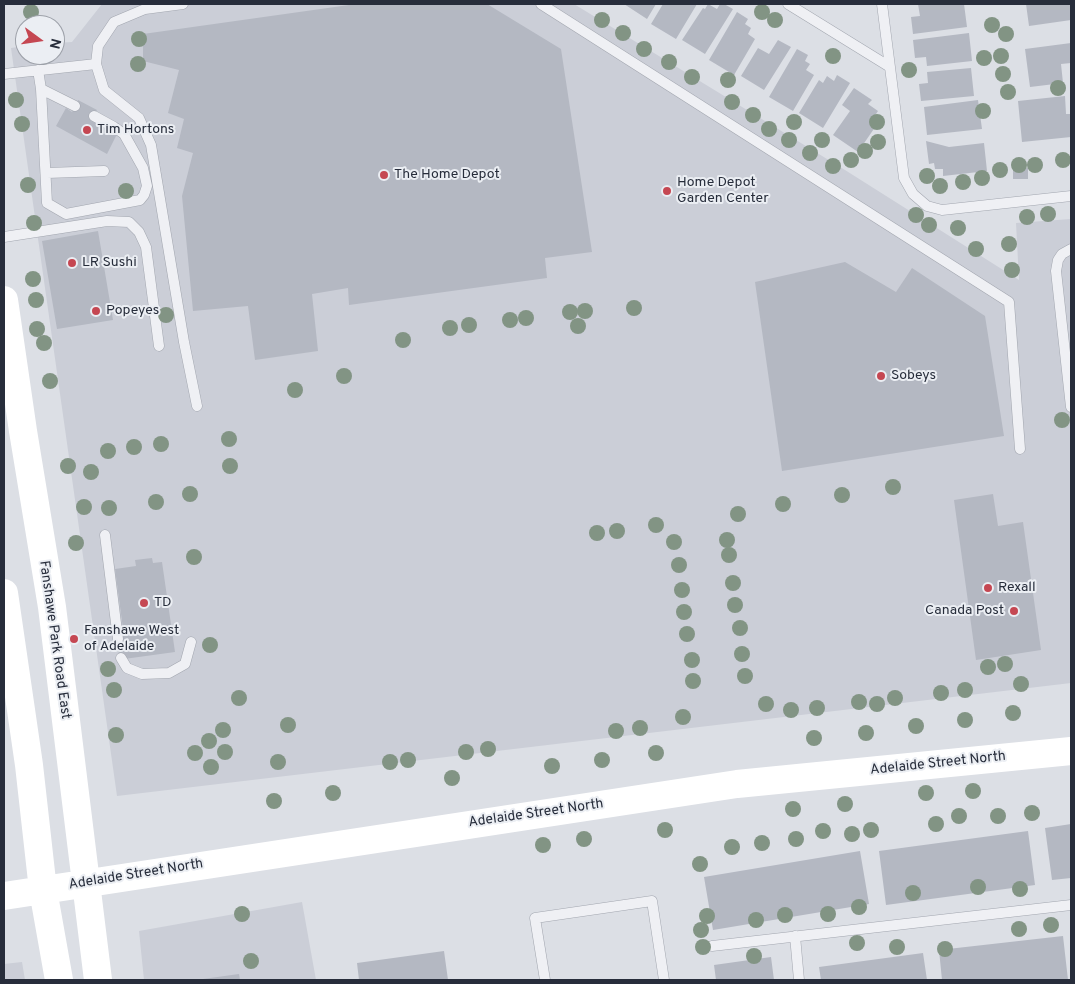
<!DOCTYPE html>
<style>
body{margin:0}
#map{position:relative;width:1075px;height:984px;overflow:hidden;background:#dcdfe5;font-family:Overpass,sans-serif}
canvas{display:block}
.frame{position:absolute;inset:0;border:5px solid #272d3b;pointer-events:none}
.north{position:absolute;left:15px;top:15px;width:50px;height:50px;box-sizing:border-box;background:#ebeef3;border:1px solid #9da1a9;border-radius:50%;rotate:104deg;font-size:14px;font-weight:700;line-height:20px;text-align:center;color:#272d3b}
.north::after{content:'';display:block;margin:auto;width:18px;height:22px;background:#c54752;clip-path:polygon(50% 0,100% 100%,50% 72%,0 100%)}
</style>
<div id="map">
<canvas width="1075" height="984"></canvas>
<div class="frame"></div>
<div class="north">N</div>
</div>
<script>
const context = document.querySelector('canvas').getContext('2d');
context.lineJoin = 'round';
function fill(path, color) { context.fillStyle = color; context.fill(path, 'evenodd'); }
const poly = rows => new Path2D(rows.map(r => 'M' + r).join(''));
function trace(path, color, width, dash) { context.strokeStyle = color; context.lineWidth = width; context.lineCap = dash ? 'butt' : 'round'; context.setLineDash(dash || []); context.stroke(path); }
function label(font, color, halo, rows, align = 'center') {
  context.font = font + ' Overpass,sans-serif'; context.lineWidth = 4; context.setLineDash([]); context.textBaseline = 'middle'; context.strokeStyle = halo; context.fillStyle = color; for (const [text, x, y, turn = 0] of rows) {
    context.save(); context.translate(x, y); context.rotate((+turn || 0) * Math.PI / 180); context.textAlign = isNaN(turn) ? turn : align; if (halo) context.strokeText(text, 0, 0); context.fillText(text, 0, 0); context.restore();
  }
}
const built = poly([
 [102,4,574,4,845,170,1019,280,1016,223,1071,219,1071,683,117,796,11,48,25,46,25,55,55,55,55,43,72,42],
 [302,902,316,980,144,980,139,931],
 [22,962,25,980,4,980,4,964]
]);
const building = poly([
 [356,4,487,4,561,49,592,252,545,258,547,278,349,305,348,288,312,294,318,351,255,360,248,306,193,311,182,196,193,153,177,148,184,119,168,113,179,70,143,61,143,34],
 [624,4,656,4,647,19],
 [663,4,697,4,676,39,651,24],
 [708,4,717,9,720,4,724,4,733,9,705,54,682,40,703,8,705,9],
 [918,4,964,4,967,27,913,34,911,17,920,16],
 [1026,4,1070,4,1071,20,1029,26],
 [737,12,748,19,745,24,751,28,748,34,755,39,734,75,709,60],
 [969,33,972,61,927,66,926,57,915,58,913,40],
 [778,40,791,47,764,90,741,76,758,48,769,54],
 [1071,43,1071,63,1061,64,1063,83,1030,87,1025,49],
 [797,49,808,55,805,61,810,64,806,70,814,75,793,111,769,97],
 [971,68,974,96,921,101,919,84,928,83,927,72],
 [837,75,850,83,823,128,799,113,819,80,823,83,827,76,834,81],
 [854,88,872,100,868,104,878,111,874,117,880,120,858,152,833,135,850,111,842,105],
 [1065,96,1066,114,1071,114,1071,137,1022,142,1018,101],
 [78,100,97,110,92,120,117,134,107,154,56,126,66,108,72,112],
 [978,100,982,129,927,135,924,107],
 [926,141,949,147,984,143,987,171,943,176,943,169,935,169,934,163,929,164],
 [1028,168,1028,179,1013,179,1013,169],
 [98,231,113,320,57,329,42,241],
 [845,262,896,292,912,268,985,316,1004,436,782,471,755,282],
 [993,494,998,526,1023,522,1041,650,976,660,954,500],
 [152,558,153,563,162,562,175,652,124,659,119,655,117,642,123,641,122,637,124,636,115,569,136,566,135,560],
 [1071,824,1071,878,1052,880,1045,828],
 [1028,831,1035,885,886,905,879,851],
 [860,851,869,904,713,930,704,877],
 [1063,936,1068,980,942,980,939,950],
 [444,951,448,980,359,980,357,963],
 [923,953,927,980,821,980,819,967],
 [771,957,774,980,716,980,714,965],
 [239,974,240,980,203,980,203,979]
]);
const service = poly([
 [183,4,145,9,114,22,98,46,96,64,104,90,139,118,151,145,184,342,197,406],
 [541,4,1009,302,1020,449],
 [788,4,890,67],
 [882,4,904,178,913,194,927,206,942,210,1071,196],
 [38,70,41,89,47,203,66,214,140,200,144,195,147,186,143,168,124,134,114,127,94,116],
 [4,74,96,64],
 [41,89,75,106],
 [47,173,104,171],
 [4,237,107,221,129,222,139,232,146,247,159,346],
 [1071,249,1062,254,1058,260,1056,271,1071,407],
 [105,535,118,639],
 [121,658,127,668,142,674,169,673,185,664,191,642],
 [795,936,799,980],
 [712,946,1071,905],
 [545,980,535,918,652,901,664,980]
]);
const secondary = poly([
 [4,300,23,431,52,607,98,980],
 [4,593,29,765,43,890,59,980],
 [4,896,737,784,1071,751]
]);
const trees = [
 [31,12],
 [762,12],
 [602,20],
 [775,20],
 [992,25],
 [623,33],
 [1006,34],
 [139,39],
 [644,49],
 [833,56],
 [1001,56],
 [984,58],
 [669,62],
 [138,64],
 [909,70],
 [1003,74],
 [692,77],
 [728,80],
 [1058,88],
 [1008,92],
 [16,100],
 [732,102],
 [983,111],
 [753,115],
 [794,122],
 [877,122],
 [22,124],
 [769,129],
 [789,140],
 [822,140],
 [878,142],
 [865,151],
 [810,153],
 [851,160],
 [1063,160],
 [1019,165],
 [1035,165],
 [833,166],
 [1000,170],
 [927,176],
 [982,178],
 [963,182],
 [28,185],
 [940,186],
 [126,191],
 [1048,214],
 [916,215],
 [1027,217],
 [34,223],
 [929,225],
 [958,228],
 [1009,244],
 [976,249],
 [1012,270],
 [33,279],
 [36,300],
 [634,308],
 [585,311],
 [570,312],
 [166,315],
 [526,318],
 [510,320],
 [469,325],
 [578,326],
 [450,328],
 [37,329],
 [403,340],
 [44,343],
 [344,376],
 [50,381],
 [295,390],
 [1062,420],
 [229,439],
 [161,444],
 [134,447],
 [108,451],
 [68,466],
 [230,466],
 [91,472],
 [893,487],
 [190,494],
 [842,495],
 [156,502],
 [783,504],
 [84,507],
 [109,508],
 [738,514],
 [656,525],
 [617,531],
 [597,533],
 [727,540],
 [674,542],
 [76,543],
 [729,555],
 [194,557],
 [679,565],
 [733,583],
 [682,590],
 [735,605],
 [684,612],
 [740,628],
 [687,634],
 [210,645],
 [742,654],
 [692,660],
 [1005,664],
 [988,667],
 [108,669],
 [745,676],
 [693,681],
 [1021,684],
 [114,690],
 [965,690],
 [941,693],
 [239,698],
 [895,698],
 [859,702],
 [766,704],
 [877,704],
 [817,708],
 [791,710],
 [1013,713],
 [683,717],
 [965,720],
 [288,725],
 [916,726],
 [640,728],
 [223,730],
 [616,731],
 [866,733],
 [116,735],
 [814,738],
 [209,741],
 [488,749],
 [225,752],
 [466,752],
 [195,753],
 [656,753],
 [408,760],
 [602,760],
 [278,762],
 [390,762],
 [552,766],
 [211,767],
 [452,778],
 [973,791],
 [333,793],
 [926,793],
 [274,801],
 [845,804],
 [793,809],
 [1032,813],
 [959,816],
 [998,816],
 [936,824],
 [665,830],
 [871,830],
 [823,831],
 [852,834],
 [584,839],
 [796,839],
 [762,843],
 [543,845],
 [732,847],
 [700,864],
 [978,887],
 [1020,889],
 [913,893],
 [859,907],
 [242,914],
 [828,914],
 [785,915],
 [707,916],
 [756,920],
 [1051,925],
 [1019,929],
 [701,930],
 [857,943],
 [703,947],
 [897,947],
 [945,949],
 [754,956],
 [251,961]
];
const markers = [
 [87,130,5,"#c54752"],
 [384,175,5,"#c54752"],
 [667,191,5,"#c54752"],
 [72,263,5,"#c54752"],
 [96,311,5,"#c54752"],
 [881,376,5,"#c54752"],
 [988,588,5,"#c54752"],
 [144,603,5,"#c54752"],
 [1014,611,5,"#c54752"],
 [74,639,5,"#c54752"]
];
const poiNames = [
 ["Tim Hortons",97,130],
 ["The Home Depot",394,175],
 ["Home Depot",677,183],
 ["Garden Center",677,199],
 ["LR Sushi",82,263],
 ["Popeyes",106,311],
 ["Sobeys",891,376],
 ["Rexall",998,588],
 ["TD",154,603],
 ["Canada Post",1004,611,"right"],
 ["Fanshawe West",84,631],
 ["of Adelaide",84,647]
];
const streetNames = [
 ["Fanshawe Park Road East",54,640,82],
 ["Adelaide Street North",938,764,-6],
 ["Adelaide Street North",536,814,-8],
 ["Adelaide Street North",136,875,-9]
];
fill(built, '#cbced7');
fill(building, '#b4b8c2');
trace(service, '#a2a6af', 11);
trace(service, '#eff0f4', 10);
trace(secondary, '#fff', 28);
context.fillStyle = '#829484';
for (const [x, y] of trees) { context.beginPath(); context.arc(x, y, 8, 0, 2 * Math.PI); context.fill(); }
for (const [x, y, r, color] of markers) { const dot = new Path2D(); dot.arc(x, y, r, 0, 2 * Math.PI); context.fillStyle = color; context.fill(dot); trace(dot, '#ebeef3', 2); }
label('14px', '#272d3b', '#ebeef3', poiNames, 'left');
label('14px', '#272d3b', '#ebeef3', streetNames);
</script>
